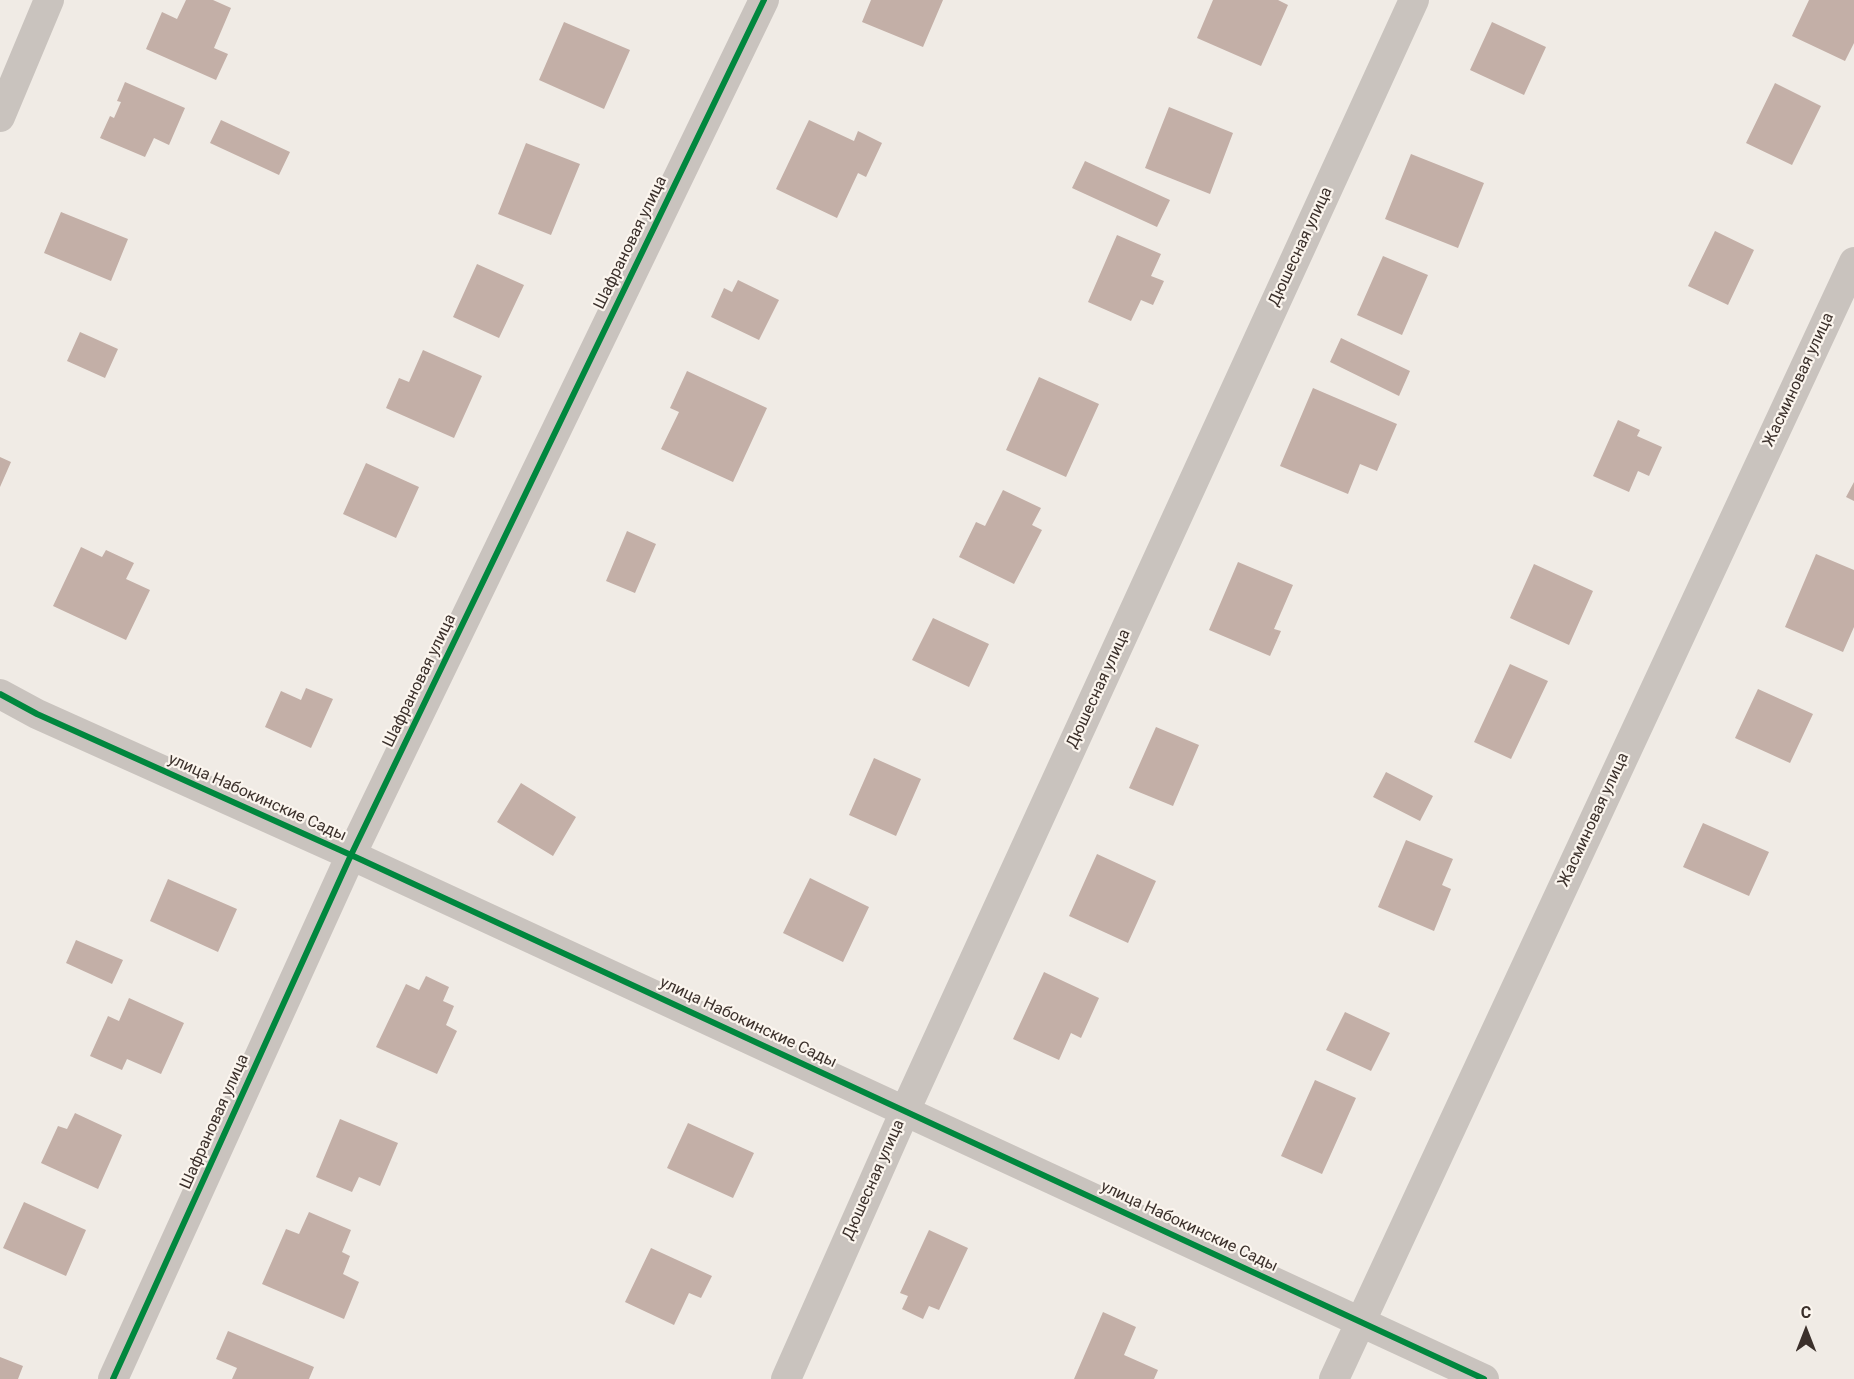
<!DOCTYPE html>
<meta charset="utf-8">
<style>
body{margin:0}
#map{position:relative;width:1854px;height:1379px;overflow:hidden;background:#f0ebe5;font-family:Roboto,sans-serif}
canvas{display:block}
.north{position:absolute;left:1776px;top:1301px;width:60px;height:60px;-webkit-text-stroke:4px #fbf5ee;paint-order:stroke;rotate:0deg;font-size:16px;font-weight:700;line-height:24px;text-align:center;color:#3b302b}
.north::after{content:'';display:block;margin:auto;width:21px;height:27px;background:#3b302b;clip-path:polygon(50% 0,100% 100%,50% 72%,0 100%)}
</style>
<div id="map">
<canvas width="1854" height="1379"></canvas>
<div class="north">С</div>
</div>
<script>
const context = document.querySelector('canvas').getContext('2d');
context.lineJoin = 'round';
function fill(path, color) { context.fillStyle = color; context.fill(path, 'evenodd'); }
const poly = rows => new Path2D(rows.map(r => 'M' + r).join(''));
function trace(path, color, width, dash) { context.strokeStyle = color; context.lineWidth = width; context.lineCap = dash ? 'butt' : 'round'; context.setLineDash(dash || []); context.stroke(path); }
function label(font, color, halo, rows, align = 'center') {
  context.font = font + ' Roboto,sans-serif'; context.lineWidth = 4.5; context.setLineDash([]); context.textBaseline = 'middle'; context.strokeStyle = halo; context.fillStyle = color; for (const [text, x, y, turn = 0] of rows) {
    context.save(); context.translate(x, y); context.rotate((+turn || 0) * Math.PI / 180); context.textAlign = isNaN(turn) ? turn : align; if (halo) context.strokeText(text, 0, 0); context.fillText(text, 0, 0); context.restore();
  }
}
const building = poly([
 [186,0,213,0,231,8,214,48,228,54,216,80,146,49,162,12,177,19],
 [871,0,943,0,923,47,862,22],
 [1213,0,1278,0,1288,5,1261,66,1197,38],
 [1809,0,1854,0,1854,43,1845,61,1792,36],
 [564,22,630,50,604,109,539,80],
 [1492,22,1546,47,1524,95,1470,70],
 [125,82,185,108,169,145,154,138,145,157,100,138,110,116,114,118,121,102,117,101],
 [1775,83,1821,106,1792,165,1746,143],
 [1169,107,1233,133,1210,194,1145,168],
 [221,120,290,152,279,175,210,143],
 [809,120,854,141,858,131,882,143,866,177,858,173,837,218,776,189],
 [526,143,580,164,551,235,498,214],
 [1411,154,1484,183,1458,248,1385,219],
 [1085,161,1170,200,1157,227,1072,188],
 [61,212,128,239,111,281,44,253],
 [1715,231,1754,250,1728,305,1688,286],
 [1117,235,1161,254,1151,276,1164,281,1153,305,1141,300,1131,321,1088,302],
 [1383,256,1428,275,1402,335,1357,315],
 [477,264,524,285,499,338,453,317],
 [738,280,779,300,759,340,711,317,724,288,732,292],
 [80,332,118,349,105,378,67,361],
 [1341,338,1410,371,1399,396,1330,362],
 [423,350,482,376,454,438,386,408,399,378,409,382],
 [687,371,767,408,733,482,661,449,679,412,670,408],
 [1039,377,1099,404,1066,477,1006,450],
 [1313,388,1397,424,1377,471,1360,464,1348,494,1280,466],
 [1618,420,1640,430,1637,436,1662,447,1649,476,1638,471,1629,492,1593,476],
 [0,457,11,462,0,487],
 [366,463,419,487,396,538,343,514],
 [1854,482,1854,501,1846,497],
 [1003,490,1041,508,1032,525,1042,530,1014,584,959,557,976,522,985,526],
 [627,531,656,544,635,593,606,581],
 [81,547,102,557,106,550,134,563,126,579,150,590,126,640,53,606],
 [1816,554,1854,570,1854,627,1843,652,1785,627],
 [1238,562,1293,585,1274,629,1281,631,1270,656,1209,630],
 [1534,564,1593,591,1569,645,1510,618],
 [933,618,989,644,969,687,912,660],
 [1510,664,1548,681,1511,759,1474,742],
 [306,688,333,699,311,748,265,727,281,691,301,700],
 [1758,689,1813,714,1790,763,1735,738],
 [1156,727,1199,745,1173,806,1129,788],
 [874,758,921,779,896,836,849,815],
 [1386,772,1433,796,1420,821,1373,797],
 [521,783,576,817,553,856,497,822],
 [1703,823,1769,852,1749,896,1683,867],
 [1406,840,1453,859,1442,885,1451,889,1434,931,1378,907],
 [1097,854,1156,881,1128,943,1069,916],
 [810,878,869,907,843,962,783,933],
 [168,879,237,909,218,952,150,921],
 [76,940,123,960,112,984,66,963],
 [1044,972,1099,998,1081,1038,1071,1033,1059,1060,1013,1039],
 [426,976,449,987,443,1001,454,1006,446,1025,457,1031,437,1074,376,1047,406,984,419,990],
 [129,998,184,1023,161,1074,127,1059,122,1070,90,1056,108,1016,119,1021],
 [1345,1012,1390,1033,1371,1071,1326,1050],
 [1315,1080,1356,1098,1322,1174,1281,1156],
 [75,1113,122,1135,98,1189,41,1163,58,1126,67,1129],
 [340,1119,398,1143,380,1186,359,1177,352,1192,316,1177],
 [688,1123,754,1153,733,1198,667,1168],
 [24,1202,86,1230,66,1276,3,1248],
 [309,1212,351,1230,342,1252,350,1256,343,1274,359,1282,344,1319,262,1284,286,1229,299,1234],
 [929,1230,968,1248,939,1310,929,1306,923,1319,902,1309,908,1296,900,1293],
 [651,1248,712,1276,701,1298,689,1293,674,1325,625,1302],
 [1103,1312,1136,1327,1124,1355,1158,1370,1154,1379,1074,1379],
 [228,1331,314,1367,309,1379,232,1379,237,1368,216,1359],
 [0,1357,23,1366,18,1379,0,1379]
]);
const minor = poly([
 [0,117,49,0],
 [0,694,37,714,351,855,1484,1379],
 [113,1379,351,855,764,0],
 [786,1379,905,1111,1414,0],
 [1334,1379,1854,262]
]);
const cycleway = poly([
 [0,694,37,714,351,855,1484,1379],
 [113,1379,351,855,764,0]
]);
const streetNames = [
 ["Шафрановая улица",631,243,-64],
 ["Дюшесная улица",1301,247,-65],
 ["Жасминовая улица",1799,380,-65],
 ["Шафрановая улица",420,681,-64],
 ["Дюшесная улица",1099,689,-65],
 ["улица Набокинские Сады",257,798,24],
 ["Жасминовая улица",1594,820,-65],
 ["улица Набокинские Сады",748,1023,25],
 ["Шафрановая улица",215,1122,-66],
 ["Дюшесная улица",874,1180,-66],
 ["улица Набокинские Сады",1189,1227,25]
];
fill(building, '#c3afa7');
trace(minor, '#c9c3be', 30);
trace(cycleway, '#00873e', 6);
label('16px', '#3b302b', '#fbf5ee', streetNames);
</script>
